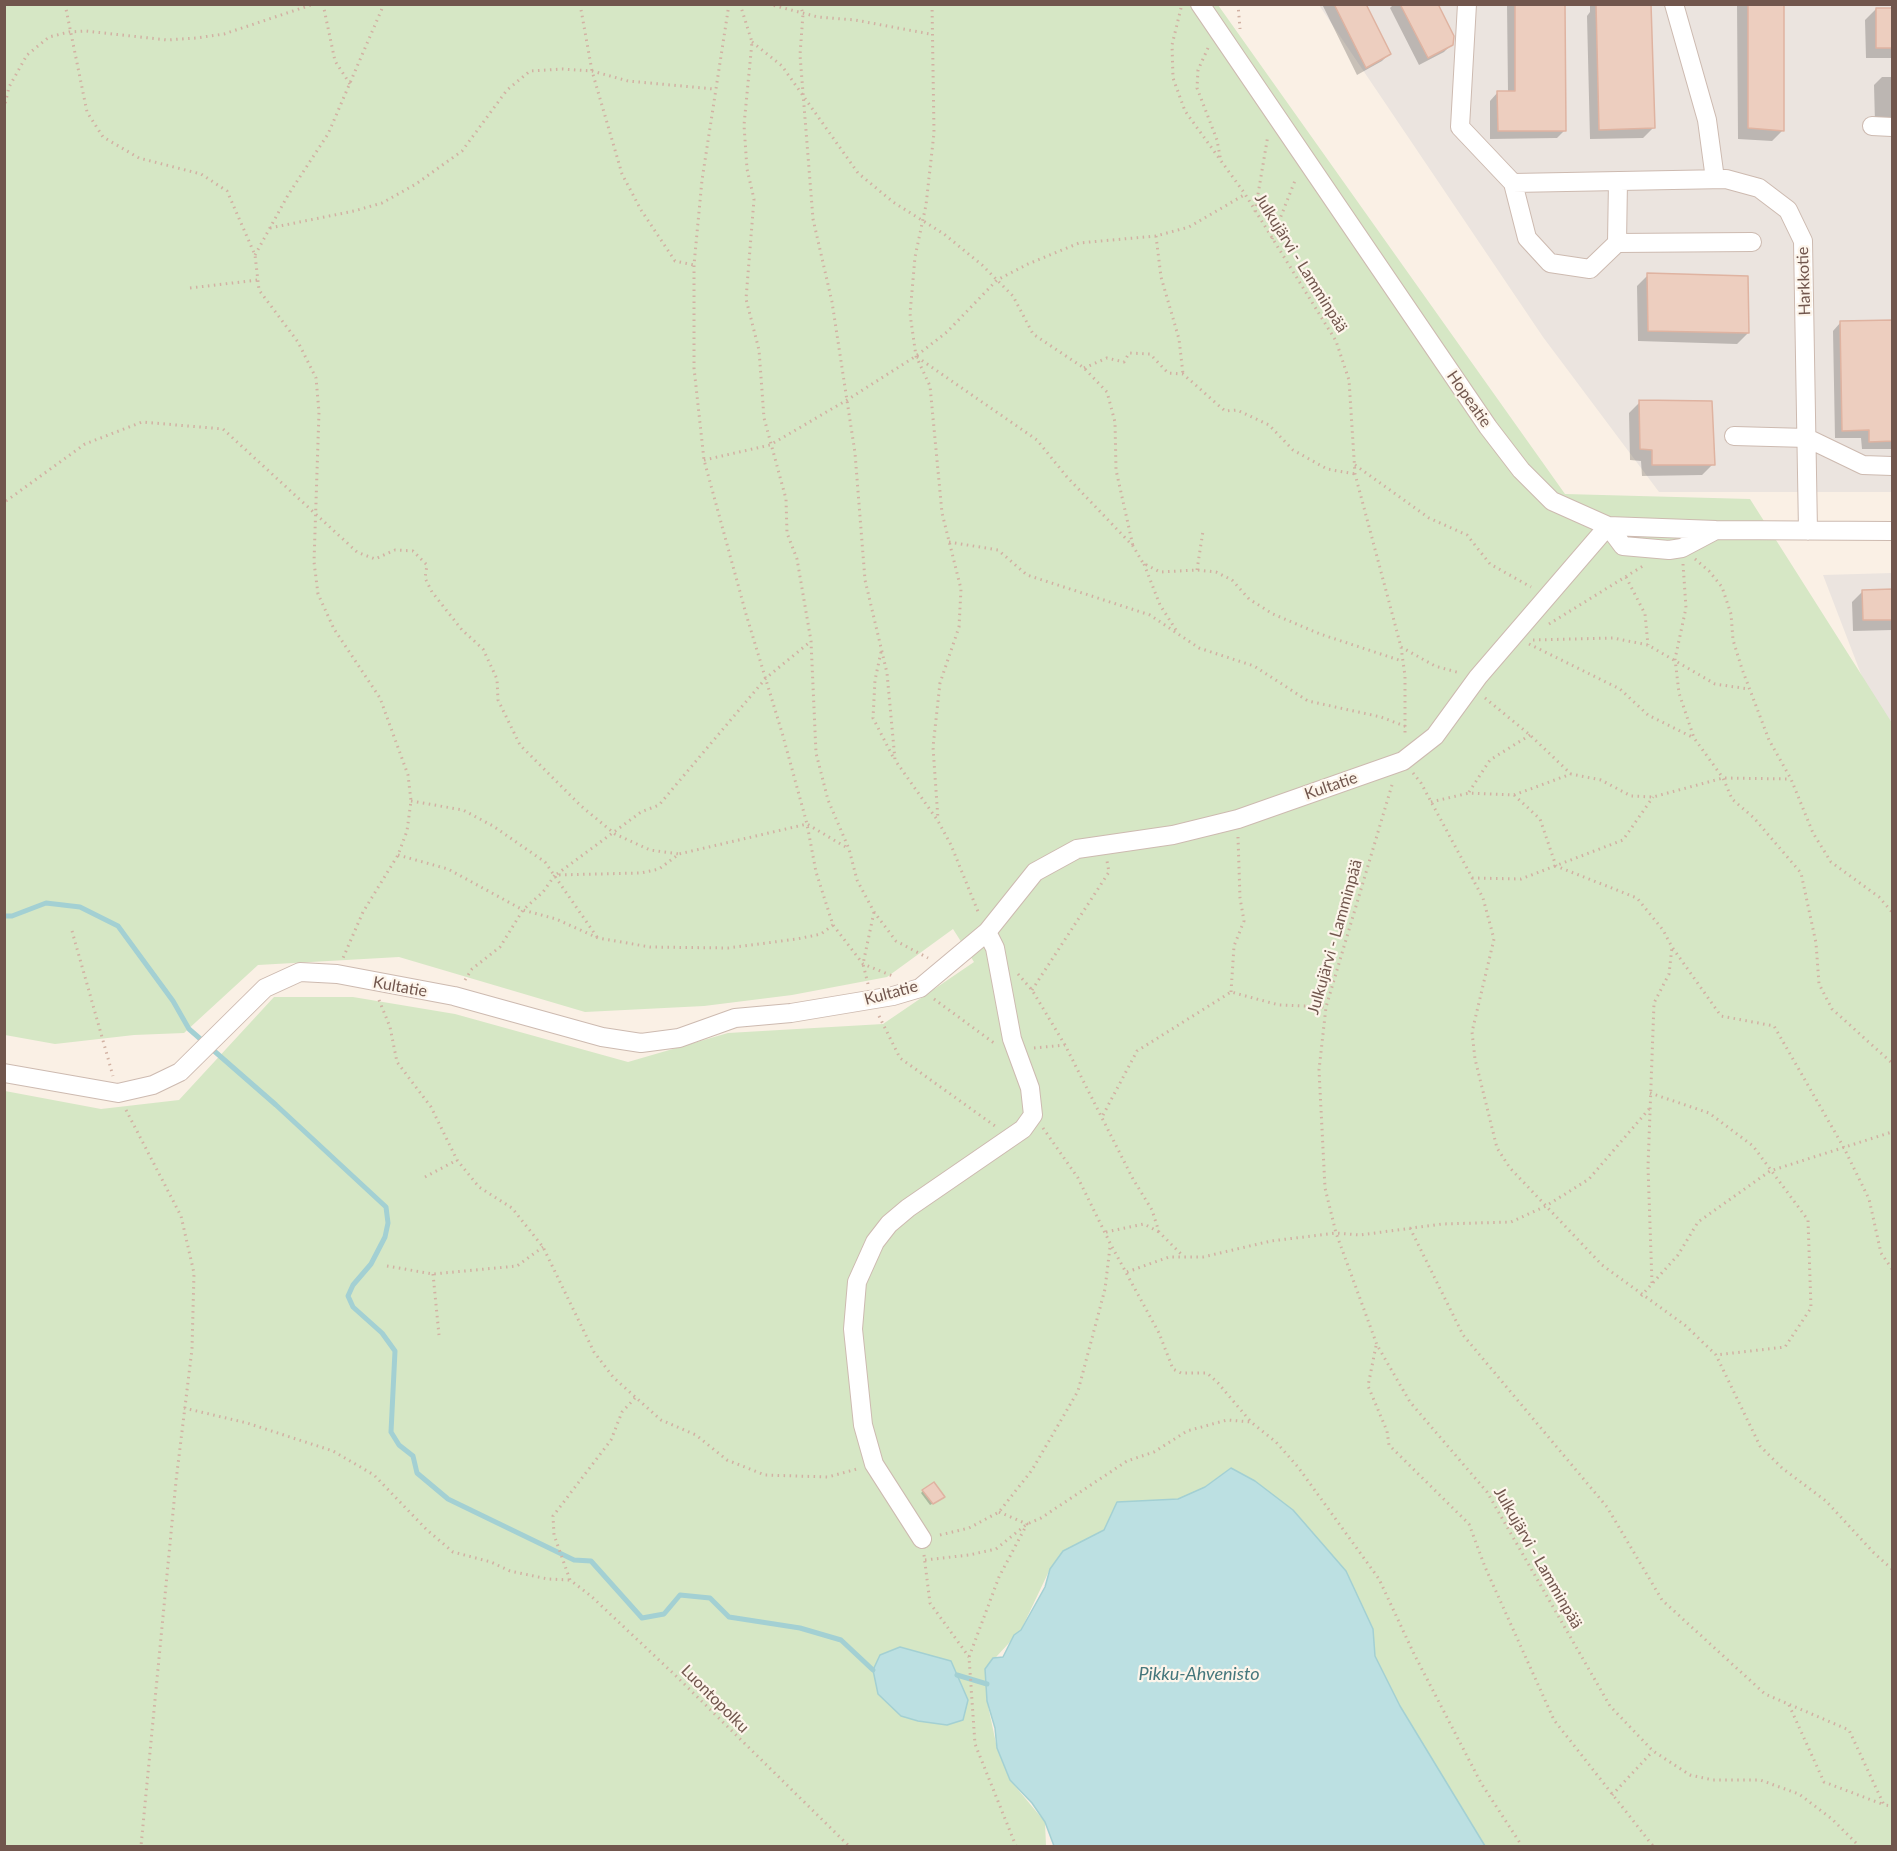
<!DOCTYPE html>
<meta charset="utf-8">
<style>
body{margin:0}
#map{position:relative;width:1897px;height:1851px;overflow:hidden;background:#faf0e5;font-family:Lato,sans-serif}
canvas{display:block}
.frame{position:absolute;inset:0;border:6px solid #71564d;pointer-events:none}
</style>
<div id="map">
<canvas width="1897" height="1851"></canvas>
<div class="frame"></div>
</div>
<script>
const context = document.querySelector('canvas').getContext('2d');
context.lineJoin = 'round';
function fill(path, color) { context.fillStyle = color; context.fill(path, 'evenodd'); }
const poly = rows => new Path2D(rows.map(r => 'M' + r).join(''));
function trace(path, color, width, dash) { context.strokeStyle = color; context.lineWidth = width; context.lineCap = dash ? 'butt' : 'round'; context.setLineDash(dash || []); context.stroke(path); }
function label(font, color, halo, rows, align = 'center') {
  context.font = font + ' Lato,sans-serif'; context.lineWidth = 4.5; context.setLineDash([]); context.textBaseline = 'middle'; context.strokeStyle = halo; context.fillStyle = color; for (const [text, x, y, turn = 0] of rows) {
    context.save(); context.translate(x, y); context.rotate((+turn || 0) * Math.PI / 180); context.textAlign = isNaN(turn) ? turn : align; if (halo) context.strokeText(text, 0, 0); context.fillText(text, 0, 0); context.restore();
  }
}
const industrial = poly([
 [1319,5,1892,5,1892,492,1659,492,1543,337],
 [1892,573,1892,755,1823,575]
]);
const green = poly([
 [4,5,1218,5,1565,494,1750,499,1892,723,1892,1846,1485,1846,1400,1706,1375,1656,1373,1629,1231,1468,1205,1487,1178,1499,1117,1503,1104,1530,1063,1551,1050,1569,1021,1630,985,1669,987,1701,997,1748,1010,1780,1045,1822,1046,1846,5,1846,5,1091,101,1109,179,1100,274,997,353,997,455,1014,628,1062,728,1033,883,1024,974,962,953,929,887,977,792,995,704,1006,585,1012,399,957,258,965,184,1033,134,1035,55,1044,5,1035]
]);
const water = poly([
 [1231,1468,1255,1481,1293,1510,1346,1571,1373,1629,1375,1656,1400,1706,1485,1846,1054,1846,1045,1822,1032,1803,1010,1780,997,1748,995,1728,987,1701,985,1669,993,1658,1003,1657,1014,1635,1021,1630,1045,1587,1050,1569,1063,1551,1104,1530,1117,1502,1178,1499,1205,1487,1231,1468],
 [900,1647,951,1661,968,1700,963,1720,947,1725,918,1721,901,1716,878,1694,873,1670,880,1655,900,1647]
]);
const shadow = poly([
 [1322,4,1364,4,1390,53,1382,61,1357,75],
 [1394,4,1436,4,1452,44,1444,52,1419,65,1390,8],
 [1507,4,1564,4,1565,130,1557,138,1490,139,1490,101,1498,92,1508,92],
 [1590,4,1650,4,1653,128,1643,138,1590,139,1587,16,1590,12],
 [1737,4,1783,4,1783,130,1772,141,1738,139],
 [1876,9,1892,9,1892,58,1866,58,1865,20],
 [1882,77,1892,77,1892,123,1875,123,1874,85],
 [1648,275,1748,333,1737,344,1638,341,1637,286],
 [1841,322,1892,322,1892,449,1862,449,1861,438,1835,438,1833,331],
 [1640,402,1713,464,1702,475,1642,476,1641,461,1630,460,1629,413],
 [1863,591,1892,591,1892,630,1853,631,1852,602],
 [923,1491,941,1499,930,1505,921,1493]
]);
const stream = poly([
 [4,916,12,916,46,903,80,907,118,926,173,1001,189,1029,276,1105,386,1207,388,1223,385,1237,371,1264,353,1285,348,1296,353,1307,382,1333,395,1351,391,1432,399,1445,413,1456,417,1473,448,1499,574,1560,591,1561,642,1618,664,1614,680,1595,710,1598,729,1617,800,1628,841,1640,873,1670],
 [957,1675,987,1684]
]);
const building = poly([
 [1334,4,1366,4,1391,54,1366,68,1334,4],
 [1400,4,1438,4,1454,36,1453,45,1428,58,1400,4],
 [1515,4,1565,4,1566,131,1498,131,1497,91,1515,91,1515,4],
 [1596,4,1651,4,1655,128,1599,130,1596,4],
 [1748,4,1784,4,1784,131,1748,128,1748,4],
 [1876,8,1893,8,1893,48,1876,48,1876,8],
 [1647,273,1748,276,1749,333,1648,331,1647,273],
 [1893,320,1893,441,1869,442,1869,430,1842,431,1840,321,1893,320],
 [1639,400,1712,401,1715,465,1652,465,1652,450,1640,449,1639,400],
 [1893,589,1893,620,1863,620,1862,590,1893,589],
 [934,1482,945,1497,933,1504,922,1490,934,1482]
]);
const path = poly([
 [65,4,87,112,103,137,139,158,201,174,227,191,255,255,259,290,298,342,316,378,319,412,314,562,318,594,334,629,380,698,408,775,411,801,407,831,398,855,363,912,343,958],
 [323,4,335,61,350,84],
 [580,4,592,71,622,174,641,210,675,261,694,265],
 [729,4,702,180,694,265,694,368,704,460,746,614,783,736,807,824,816,872,833,925,863,964,895,977],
 [740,4,752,42,744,125,747,169,754,199,746,299,759,350,764,418,786,499,787,533,797,559,811,641,816,753,828,800,849,849,857,880,874,912,896,941,928,958],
 [768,4,818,17,855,20,930,34],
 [800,4,803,14,800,55,813,219,832,302,855,453,865,580,887,673,895,760,938,821,951,845,979,914],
 [932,4,934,133,926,205,915,257,910,314,916,356,930,386,942,513,961,589,959,627,940,683,933,747,938,819],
 [1238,4,1240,29],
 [1181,8,1172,45,1173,78,1185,111,1245,194,1336,341,1349,380,1355,474,1401,647,1405,676,1405,735],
 [752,42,782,66,858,173,893,202,944,234,982,265,1013,296,1033,334,1084,368,1107,392,1115,422,1116,470,1133,546],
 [1208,48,1198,70,1197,88,1217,140,1221,162],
 [4,109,9,87,27,55,49,37,69,32,86,31,167,40,196,38,224,34,314,4],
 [1255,212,1268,135],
 [270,228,354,211,382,203,416,184,462,151,507,90,530,71,562,69,592,71,628,81,714,89],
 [1156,236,1161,277,1179,339,1183,374],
 [1272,239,1296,178],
 [255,255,288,195,328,134,384,4],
 [190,288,258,280],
 [917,357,1037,440,1067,477,1133,546,1143,563,1160,572,1197,570,1216,572,1232,580,1249,599,1273,614,1320,634,1402,661],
 [1084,368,1107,358,1124,362,1129,353,1150,354,1168,373,1183,374,1225,411,1237,410,1269,425,1293,450,1327,469,1355,474],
 [704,460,770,445,847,400,916,356,947,332,997,280,1028,264,1079,243,1156,236,1189,227,1244,195],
 [1355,465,1429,518,1467,535,1490,564,1531,587],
 [6,501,85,444,142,422,223,429,357,552,375,559,395,550,413,551,427,565,425,578,432,592,462,630,483,649,497,679,498,700,520,745,581,806,615,834,650,850,679,854],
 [949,542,998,550,1027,575,1150,615,1199,648,1254,666,1308,701,1381,717,1407,727],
 [1695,559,1709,571,1722,587,1731,614,1733,640,1742,669,1769,740,1791,779,1813,833,1831,862,1879,897,1892,912],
 [1144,564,1160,605,1178,633],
 [1683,564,1686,608,1675,659,1679,693,1694,738,1723,778,1732,799,1754,818,1801,873,1816,943,1819,984,1832,1009,1892,1063],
 [1197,570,1203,531],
 [1626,577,1645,614,1648,645],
 [1549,624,1643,566],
 [1533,640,1613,638,1648,645,1715,684,1749,689],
 [1529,644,1620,689,1648,715,1694,738],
 [1401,647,1435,666,1460,673],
 [881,652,875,680,873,718,893,757],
 [1485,698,1530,735,1571,774],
 [1413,773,1421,783,1483,898,1494,939,1472,1032,1475,1059,1497,1148,1510,1168,1602,1265,1686,1326,1716,1355,1760,1446,1782,1468,1826,1501,1874,1553,1892,1569],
 [1392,785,1326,1007,1319,1070,1325,1188,1336,1233,1377,1345,1410,1402,1487,1492,1610,1706,1653,1751,1690,1775,1713,1780,1760,1780,1799,1794,1832,1819,1859,1846],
 [1469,792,1490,760,1530,735],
 [1514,795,1540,819,1556,866,1637,898,1663,930,1672,947,1721,1016,1774,1026,1844,1148,1869,1199,1881,1253,1892,1269],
 [411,801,463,810,493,826,545,862,597,937],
 [1431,802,1469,793,1514,795,1571,774,1601,780,1631,796,1653,797,1723,778,1791,779],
 [398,855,448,869,523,910,556,919,598,938,650,947,728,948,797,939,821,934,833,925],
 [557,874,641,812,659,805,766,678,810,642],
 [1472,878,1521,879,1623,840,1653,797],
 [72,931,113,1076],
 [1018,974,1032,990,1065,1045,1133,1179,1152,1210,1159,1232,1183,1256],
 [465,980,472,969,500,947,523,910,543,892,555,875,641,873,659,869,679,854,807,824,849,849],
 [868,984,863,964,874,912],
 [1032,990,1109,872,1107,861],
 [1231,992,1234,946,1244,921,1240,898,1238,837],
 [934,999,994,1043],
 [379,1000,390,1027,397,1062,431,1107,457,1160,479,1187,512,1208,543,1247,594,1352,613,1377,661,1420,696,1435,727,1460,765,1475,828,1477,857,1469],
 [879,1016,900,1058,995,1126],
 [1034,1048,1065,1045],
 [1650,1093,1709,1113,1753,1146,1808,1220,1811,1308,1785,1347,1716,1355],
 [126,1110,181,1216,194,1273,192,1349,176,1481,141,1846],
 [1103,1115,1137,1051,1231,992,1279,1005,1326,1007],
 [1043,1128,1078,1178,1111,1245,1159,1333,1173,1369,1181,1373,1207,1373,1218,1383,1251,1422,1276,1442,1298,1467,1379,1579,1414,1654,1481,1783,1522,1846],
 [425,1177,457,1160],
 [1410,1228,1463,1335,1607,1507,1662,1600,1765,1694,1849,1730,1884,1805,1892,1806],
 [1106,1232,1144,1224,1159,1232],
 [387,1266,433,1274,517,1266,543,1247],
 [1127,1272,1169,1257,1203,1257,1271,1241,1336,1233,1360,1235,1442,1224,1511,1222,1546,1206,1589,1179,1649,1109],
 [433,1274,439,1335],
 [1652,1283,1648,1167,1654,1003,1669,974,1672,947],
 [1641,1296,1678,1255,1698,1222,1770,1171,1892,1132],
 [1376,1346,1368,1386,1387,1431,1389,1445,1469,1524,1485,1567,1554,1720,1653,1846],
 [635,1398,622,1412,611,1440,553,1516,554,1535,570,1580,591,1596,676,1676,849,1846],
 [184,1408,247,1423,333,1451,374,1475,427,1530,453,1552,491,1562,510,1571,548,1579,570,1580],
 [999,1512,1027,1524,999,1577,969,1657,975,1744,1016,1846],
 [940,1535,969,1528,999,1512,1032,1470,1078,1391,1105,1289,1110,1247],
 [924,1555,930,1603,969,1657],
 [925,1560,969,1555,996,1549,1027,1524,1041,1518,1127,1461,1154,1452,1187,1431,1227,1420,1251,1422],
 [1789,1705,1824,1782,1882,1804],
 [1612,1795,1653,1751]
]);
const minor = poly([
 [1200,4,1488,427,1521,470,1552,501,1608,526,1716,530,1892,531],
 [1467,4,1460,127,1513,183,1527,238,1550,263,1590,269,1617,243],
 [1674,4,1707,120,1715,179],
 [1872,126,1892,127],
 [1618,181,1617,243,1752,242],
 [1513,183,1726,179,1759,188,1788,210,1803,241,1808,531],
 [1734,436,1807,438,1863,465,1892,466],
 [4,1073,118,1093,153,1085,180,1072,265,988,300,972,337,974,454,996,602,1037,641,1043,679,1038,735,1018,791,1013,893,996,920,988,987,932,1035,872,1077,849,1173,835,1238,819,1403,761,1435,736,1478,677,1608,526,1623,546,1669,550,1682,548,1716,530],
 [922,1539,874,1464,863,1425,853,1329,857,1282,875,1242,889,1224,908,1208,1023,1129,1033,1115,1030,1088,1012,1039,995,948,987,932]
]);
const streetNames = [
 ["Julkujärvi - Lamminpää",1301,263,58],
 ["Harkkotie",1804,281,-92],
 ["Hopeatie",1469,399,55],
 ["Kultatie",1331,786,-19],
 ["Julkujärvi - Lamminpää",1335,937,-74],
 ["Kultatie",400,987,10],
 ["Kultatie",891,993,-15],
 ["Julkujärvi - Lamminpää",1538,1558,60],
 ["Luontopolku",715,1699,45]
];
const waterNames = [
 ["Pikku-Ahvenisto",1199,1674]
];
fill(industrial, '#ebe4df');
fill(green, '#d6e7c5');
fill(water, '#bce0e2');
trace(water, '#a3d0d3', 1.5);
fill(shadow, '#0003');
trace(stream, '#a3d0d3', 5);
fill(building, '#edcebf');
trace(building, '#dfb3a1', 1.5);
trace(minor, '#cdbab0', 20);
trace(path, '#d2b1a3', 3, [1.5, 4.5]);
trace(minor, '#fff', 18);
label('16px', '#71564d', '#fdf5eb', streetNames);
label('italic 18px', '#45777c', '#fdf5eb', waterNames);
</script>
